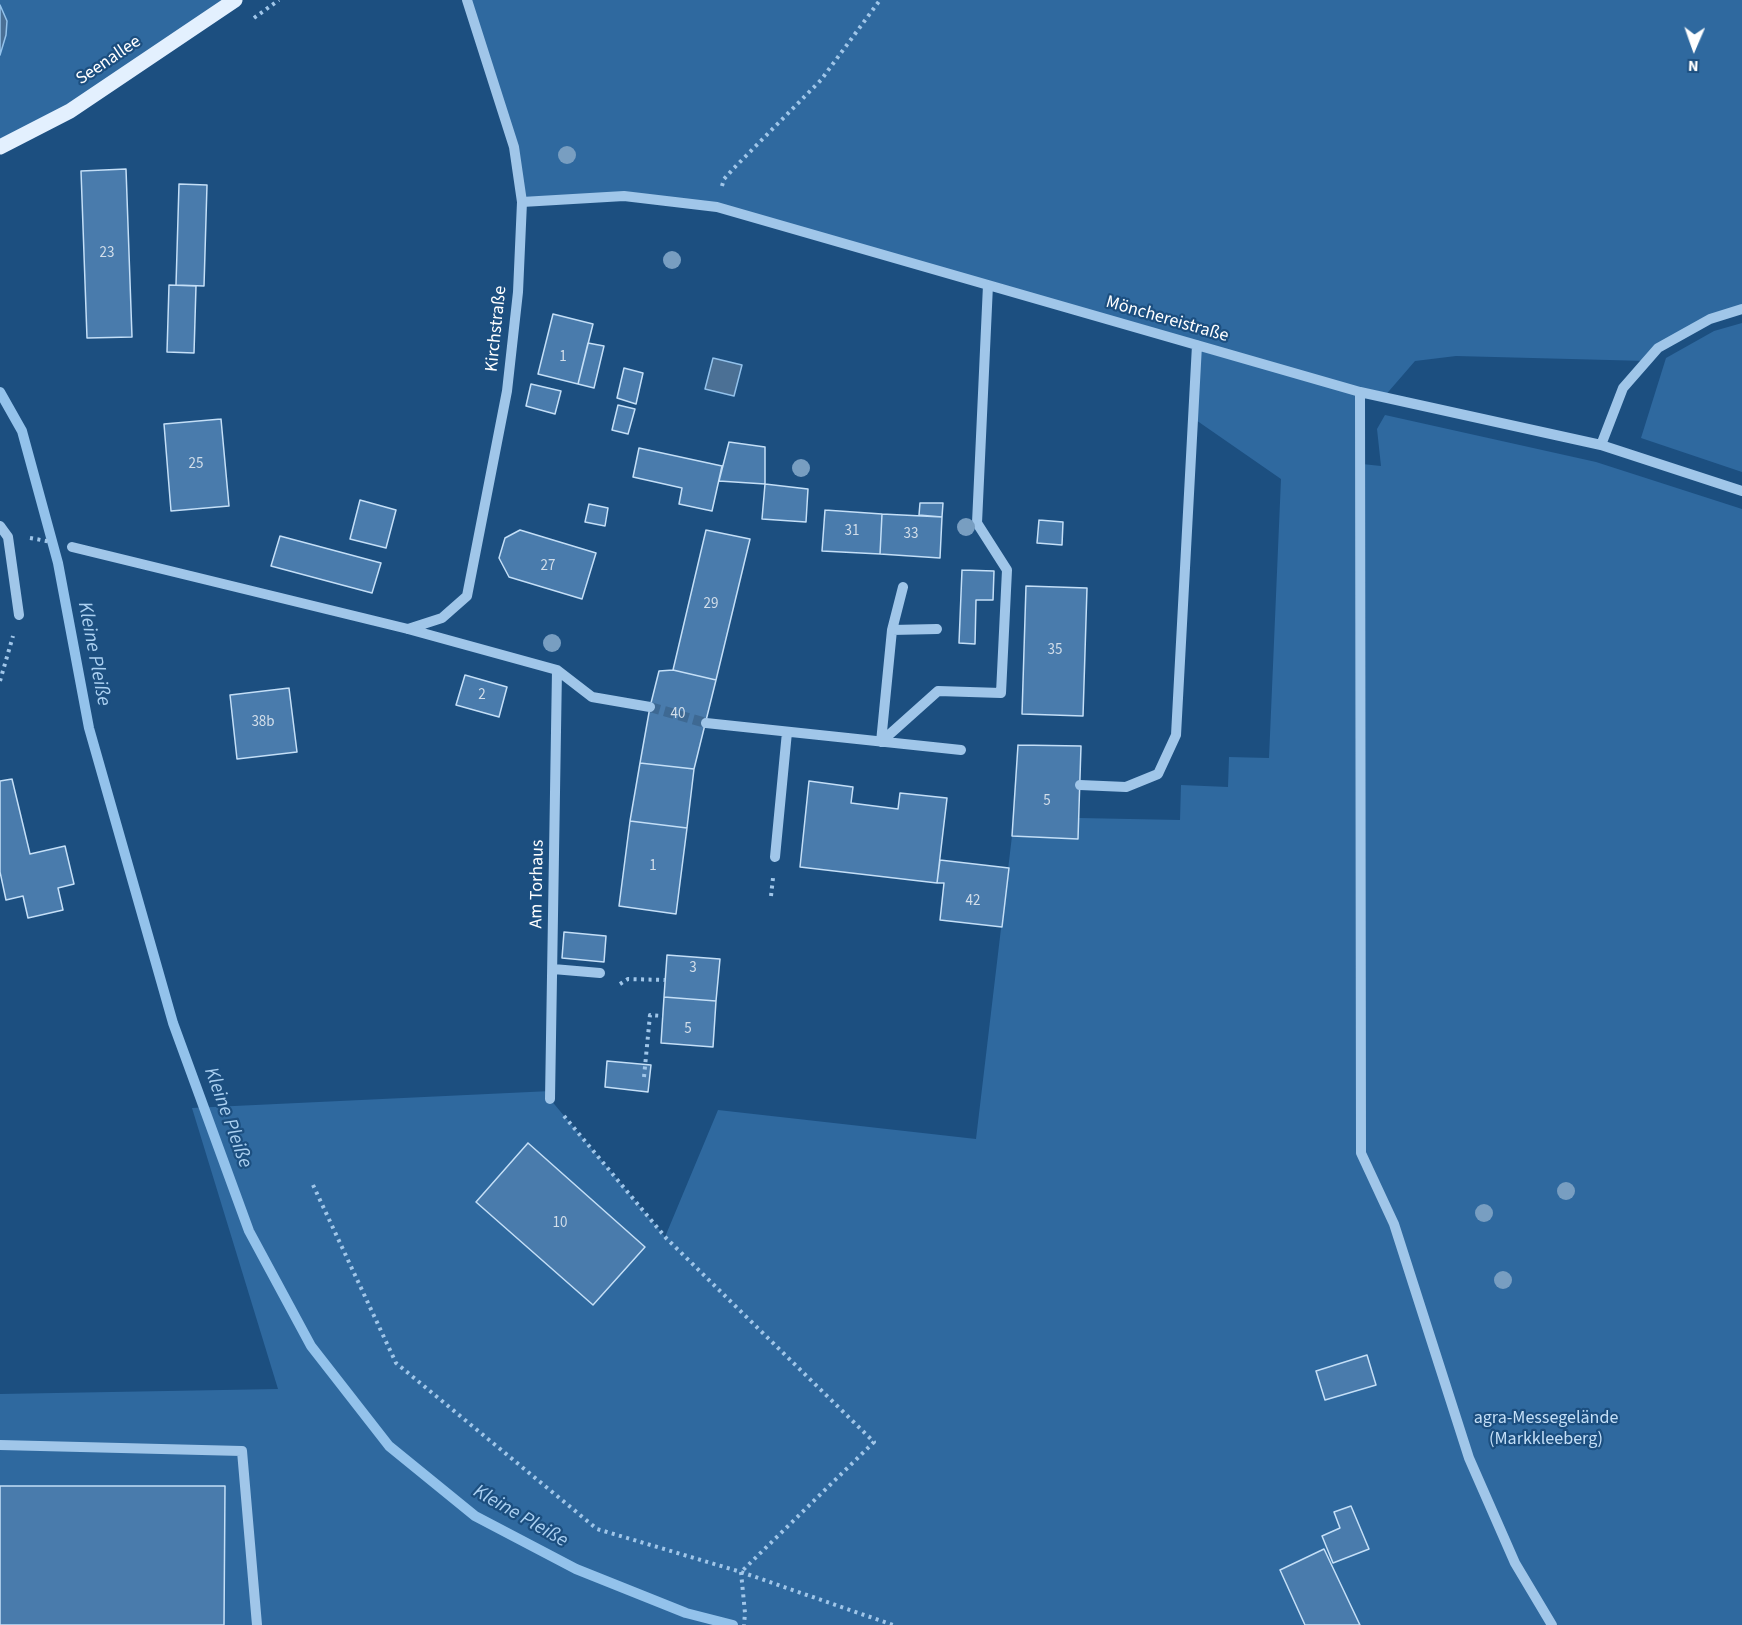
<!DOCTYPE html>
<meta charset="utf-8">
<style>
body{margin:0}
#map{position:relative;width:1742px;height:1625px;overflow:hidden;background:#1c4f80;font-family:"Source Sans 3",sans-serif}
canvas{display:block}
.north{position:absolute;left:1664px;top:18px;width:60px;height:60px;-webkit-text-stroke:4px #1c4f80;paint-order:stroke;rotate:182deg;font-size:16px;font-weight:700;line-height:24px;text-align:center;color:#fff}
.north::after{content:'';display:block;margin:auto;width:21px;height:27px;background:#fff;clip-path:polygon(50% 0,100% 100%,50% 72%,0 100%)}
</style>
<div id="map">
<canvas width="1742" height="1625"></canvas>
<div class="north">N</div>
</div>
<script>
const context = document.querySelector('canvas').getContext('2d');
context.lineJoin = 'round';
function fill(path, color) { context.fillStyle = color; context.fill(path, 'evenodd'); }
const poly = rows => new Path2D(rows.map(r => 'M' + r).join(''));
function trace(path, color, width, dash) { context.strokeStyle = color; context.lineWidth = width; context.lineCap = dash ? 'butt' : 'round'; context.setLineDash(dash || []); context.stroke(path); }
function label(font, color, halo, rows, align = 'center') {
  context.font = font + ' "Source Sans 3",sans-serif'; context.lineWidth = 4.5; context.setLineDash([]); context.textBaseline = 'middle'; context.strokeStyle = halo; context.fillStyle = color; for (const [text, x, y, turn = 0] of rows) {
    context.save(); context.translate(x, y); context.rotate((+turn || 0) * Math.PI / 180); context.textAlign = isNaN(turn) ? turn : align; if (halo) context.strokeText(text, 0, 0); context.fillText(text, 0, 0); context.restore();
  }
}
const green = poly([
 [0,0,235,0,0,147],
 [467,0,1742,0,1742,309,1709,319,1647,361,1456,356,1415,361,1383,398,1361,393,1362,464,1381,466,1377,429,1385,415,1596,462,1742,509,1742,1625,0,1625,0,1394,278,1389,192,1108,551,1091,550,1099,665,1237,718,1110,976,1139,1012,836,1077,839,1079,818,1180,820,1181,785,1228,787,1229,757,1269,758,1281,479,1193,418,1197,345,717,207,671,200,522,202,514,147],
 [1742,323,1742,472,1641,438,1666,358,1714,331]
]);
const water = poly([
 [0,5,7,21,6,35,0,55,0,5],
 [713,358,742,365,734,396,705,389,713,358]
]);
const stream = poly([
 [0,392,22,431,58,563,89,728,173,1023,249,1231,311,1346,389,1446,475,1516,576,1569,686,1613,733,1625]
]);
const building = poly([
 [126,169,132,337,87,338,81,171,126,169],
 [179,184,207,185,204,286,176,285,179,184],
 [169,285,196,286,194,353,167,352,169,285],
 [553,314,593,324,578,384,538,374,553,314],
 [588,343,604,346,594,388,578,384,588,343],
 [624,368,643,373,636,404,617,398,624,368],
 [531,384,561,391,555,414,526,406,531,384],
 [618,405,635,409,628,434,612,430,618,405],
 [221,419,229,506,171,511,164,424,221,419],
 [729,442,765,447,765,484,719,481,729,442],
 [639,448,722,466,712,511,679,504,682,488,633,477,639,448],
 [765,484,808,489,806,522,762,519,765,484],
 [360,500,396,510,386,548,350,539,360,500],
 [920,503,943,503,942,517,919,515,920,503],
 [589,504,608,508,605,526,585,522,589,504],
 [825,510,882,514,880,554,822,551,825,510],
 [882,514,942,517,940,558,880,554,882,514],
 [1039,520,1063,522,1062,545,1037,543,1039,520],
 [520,530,596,553,582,599,509,577,499,558,505,538,520,530],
 [706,530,750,539,716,680,673,670,706,530],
 [280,536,381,563,372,593,271,566,280,536],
 [962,570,994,571,993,600,976,600,975,644,959,643,962,570],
 [1026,586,1087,588,1083,716,1022,714,1026,586],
 [673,670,716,680,694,769,640,763,650,707,659,671,673,670],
 [465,675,507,687,499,717,456,705,465,675],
 [289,688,297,752,237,759,230,695,289,688],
 [1018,745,1081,746,1078,839,1012,836,1018,745],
 [640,763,694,769,687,828,630,821,640,763],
 [12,779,30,854,65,846,74,884,58,888,63,910,28,918,23,896,6,900,0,872,0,781,12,779],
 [809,781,853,787,851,803,898,809,900,793,947,798,937,883,800,867,809,781],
 [630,821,687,828,676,914,619,906,630,821],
 [940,860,1009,868,1002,927,940,920,944,883,937,883,940,860],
 [564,932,606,936,604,962,562,958,564,932],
 [667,955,720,959,716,1001,664,997,667,955],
 [664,997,716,1001,713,1047,661,1043,664,997],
 [607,1061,651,1065,648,1092,605,1087,607,1061],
 [528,1143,645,1247,593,1305,476,1202,528,1143],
 [1367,1355,1376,1385,1325,1400,1316,1371,1367,1355],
 [0,1486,225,1486,224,1625,0,1625,0,1486],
 [1351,1506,1369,1549,1333,1563,1322,1536,1340,1528,1334,1512,1351,1506],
 [1324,1549,1360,1625,1305,1625,1280,1570,1324,1549]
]);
const minorTunnel = poly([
 [650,707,706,723]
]);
const path = poly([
 [254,18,279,0],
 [722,186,724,179,734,168,821,80,880,0],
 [30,538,52,542],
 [0,681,13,636],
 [771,896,773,878],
 [620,984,628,979,665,980],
 [644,1077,650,1015,663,1016],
 [564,1116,666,1238,874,1442,741,1572],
 [313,1185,396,1363,597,1529,741,1572,893,1625],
 [741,1572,745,1613,744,1625]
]);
const minor = poly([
 [522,202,624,196,717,207,1360,392,1601,445,1742,491],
 [1360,392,1361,1153,1394,1224,1469,1458,1515,1563,1552,1625],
 [1601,445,1623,388,1658,348,1710,319,1742,309],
 [0,526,8,537,19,615],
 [72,547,408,629,557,670,592,697,650,707],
 [903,587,892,630,937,629],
 [408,629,442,618,467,596,507,391,518,292,522,202,514,147,467,0],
 [706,723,961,750],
 [881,742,938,691,1001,693,1007,570,977,523,988,285],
 [881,742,892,630],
 [1080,785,1126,787,1158,774,1176,735,1197,345],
 [775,857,787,732],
 [553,969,600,973],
 [550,1099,557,670],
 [0,1445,242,1451,257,1625]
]);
const major = poly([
 [0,147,70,111,235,0]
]);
const trees = [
 [567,155],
 [672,260],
 [801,468],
 [966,527],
 [552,643],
 [1566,1191],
 [1484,1213],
 [1503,1280]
];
const numberNames = [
 ["23",107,254],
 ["1",563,358],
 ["25",196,465],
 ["31",852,532],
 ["33",911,535],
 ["27",548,567],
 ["29",711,605],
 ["35",1055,651],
 ["2",482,696],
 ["40",678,715],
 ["38b",263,723],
 ["5",1047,802],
 ["1",653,867],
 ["42",973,902],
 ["3",693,969],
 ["5",688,1030],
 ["10",560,1224]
];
const streetNames = [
 ["Seenallee",109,61,-34],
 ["Mönchereistraße",1167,320,16],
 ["Kirchstraße",497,329,-84],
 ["Am Torhaus",538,884,-89]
];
const parkNames = [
 ["agra-Messegelände",1546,1419],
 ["(Markkleeberg)",1546,1440]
];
const waterNames = [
 ["Kleine Pleiße",93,654,79],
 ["Kleine Pleiße",227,1118,70],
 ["Kleine Pleiße",520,1517,30]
];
fill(green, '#2f699f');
fill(water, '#4b7095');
trace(water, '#93c2eb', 1.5);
trace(stream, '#93c2eb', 10);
fill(building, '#497bac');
trace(building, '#c4dff7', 1.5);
trace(minorTunnel, '#3e6993', 10, [10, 5]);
trace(path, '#a0c6e9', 4, [3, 4.5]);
trace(minor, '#a0c6e9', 10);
trace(major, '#e3f0fe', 15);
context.fillStyle = '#789ec1';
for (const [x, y] of trees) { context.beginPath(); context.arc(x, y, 9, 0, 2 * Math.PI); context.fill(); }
label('15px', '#d2deea', null, numberNames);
label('18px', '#fff', '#1c4f80', streetNames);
label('18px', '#c4dff7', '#1c4f80', parkNames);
label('italic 20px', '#abd0f1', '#1c4f80', waterNames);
</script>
